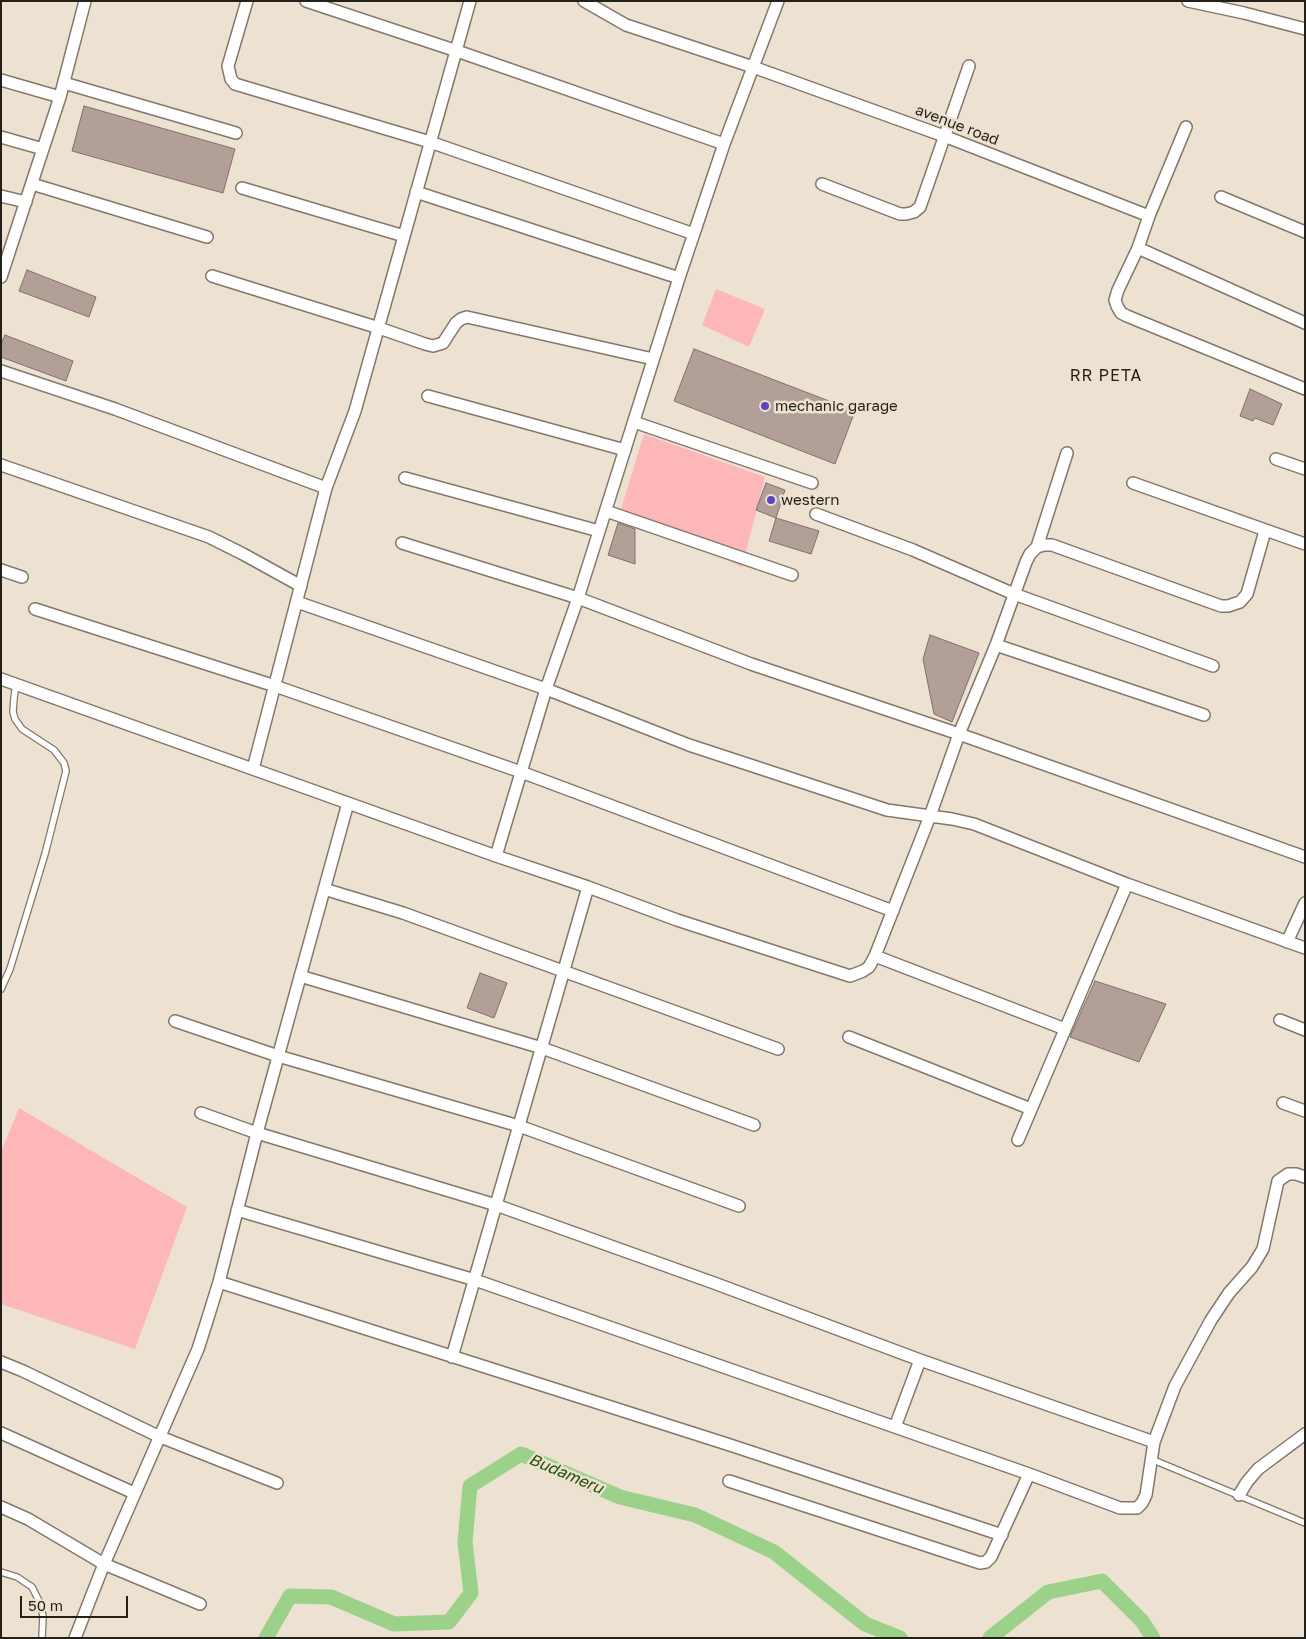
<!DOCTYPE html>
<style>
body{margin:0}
#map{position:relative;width:1306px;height:1639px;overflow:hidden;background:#ede2d2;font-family:"Golos Text",sans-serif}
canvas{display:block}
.frame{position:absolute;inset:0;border:2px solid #231f19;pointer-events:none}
.scale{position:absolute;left:20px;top:1596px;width:108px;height:22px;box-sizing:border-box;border:2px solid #231f19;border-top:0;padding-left:6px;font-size:15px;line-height:18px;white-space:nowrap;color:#231f19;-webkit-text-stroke:4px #ede2d2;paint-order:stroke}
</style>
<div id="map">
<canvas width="1306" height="1639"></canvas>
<div class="frame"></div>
<div class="scale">50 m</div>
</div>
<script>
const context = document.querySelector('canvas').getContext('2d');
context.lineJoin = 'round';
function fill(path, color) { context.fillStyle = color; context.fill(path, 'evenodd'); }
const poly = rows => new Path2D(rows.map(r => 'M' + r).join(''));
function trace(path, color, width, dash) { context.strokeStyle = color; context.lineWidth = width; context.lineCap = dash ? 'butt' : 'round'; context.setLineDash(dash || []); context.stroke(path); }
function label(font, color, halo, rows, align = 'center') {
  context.font = font + ' "Golos Text",sans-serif'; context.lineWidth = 5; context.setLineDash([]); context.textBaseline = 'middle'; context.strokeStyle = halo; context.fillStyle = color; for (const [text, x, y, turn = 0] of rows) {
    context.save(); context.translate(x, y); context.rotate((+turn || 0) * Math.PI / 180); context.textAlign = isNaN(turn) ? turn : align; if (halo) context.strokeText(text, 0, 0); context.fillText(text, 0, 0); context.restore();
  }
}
const green = poly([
 [716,289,765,309,749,347,702,325],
 [644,434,765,477,742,567,621,509],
 [19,1108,187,1207,135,1349,1,1304,1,1152]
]);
const canal = poly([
 [266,1638,290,1596,331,1597,394,1624,449,1622,471,1593,465,1542,470,1486,521,1454,620,1497,695,1515,774,1552,865,1624,900,1638],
 [990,1638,1048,1592,1102,1581,1142,1621,1153,1638]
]);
const building = poly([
 [84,106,235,149,223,193,72,151,84,106],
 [27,270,96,297,89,317,19,291,27,270],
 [5,335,73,361,66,381,1,357,1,344,5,335],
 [694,349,855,411,835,464,674,401,694,349],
 [1250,389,1282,404,1273,425,1255,418,1253,421,1240,416,1250,389],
 [766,483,785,490,776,518,756,510,766,483],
 [776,518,819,531,811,554,769,541,776,518],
 [618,523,635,529,635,564,608,555,618,523],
 [930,635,979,653,952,722,934,714,923,659,930,635],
 [480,973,507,983,494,1018,467,1008,480,973],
 [1095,981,1166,1004,1139,1062,1070,1037,1095,981]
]);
const lane = poly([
 [1,989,10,969,45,854,66,771,64,763,54,750,22,729,15,719,13,712,14,698,16,684],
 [1151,1459,1305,1523],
 [1,1572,17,1577,32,1587,40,1603,43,1616,42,1638]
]);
const street = poly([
 [247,1,228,66,231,79,235,84,430,142,694,234],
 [306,1,457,51,724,144],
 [584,1,626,25,753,67,944,136,1149,216],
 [778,1,724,144,679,278,578,598,546,689,689,745,887,810,952,819,974,824,1127,884,1305,948],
 [1188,1,1244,13,1305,29],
 [1,80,60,97],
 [64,83,236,133],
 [1186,127,1149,216,1138,248,1118,290,1115,300,1117,306,1121,313,1127,316,1305,389],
 [1,137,43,149],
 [32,184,207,237],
 [822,184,900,214,906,214,914,212,920,207,969,66],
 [242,188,404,236],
 [416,192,679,278],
 [1,196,26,202],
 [1221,197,1305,232],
 [1138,248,1305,323],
 [212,276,379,328,425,344,433,346,443,343,456,323,461,319,467,317,653,359],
 [1,277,60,97,85,1],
 [1,371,115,409,326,488],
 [428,396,625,450],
 [634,422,812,483],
 [1276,459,1305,469],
 [1,465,209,537,243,554,301,586],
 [405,478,599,531],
 [1133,483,1305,544],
 [606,511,792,575],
 [816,514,913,550,1014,594,1213,666],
 [402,543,578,598,751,664,959,734,1305,857],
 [1037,547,1067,453],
 [1,570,22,577],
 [297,602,546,689,496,856],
 [35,609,275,686,521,772,893,911],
 [996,645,1204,715],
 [1,679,496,856,588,887,677,920,850,976,863,971,869,967,875,956,930,816,959,734,996,645,1026,562,1030,554,1037,547,1044,545,1052,545,1221,606,1228,606,1240,602,1247,594,1265,531],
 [253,769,326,488,355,411,470,1],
 [324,889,403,913,778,1049],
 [1287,942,1305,903],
 [875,956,1065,1029],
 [300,976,542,1048,754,1125],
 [1280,1020,1305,1030],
 [175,1021,278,1056,519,1126,739,1206],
 [849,1037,1031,1109],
 [1283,1103,1305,1111],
 [201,1113,257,1133,496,1205,714,1283,920,1360,1154,1442],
 [1018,1140,1127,884],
 [237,1210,475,1280,1029,1474,1120,1508,1137,1508,1142,1503,1146,1495,1154,1442,1175,1386,1211,1320,1229,1293,1252,1267,1263,1249,1278,1181,1288,1174,1296,1174,1305,1177],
 [219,1282,730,1445,1002,1535],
 [452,1357,588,887],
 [1,1362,23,1371,158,1436,277,1483],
 [895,1427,920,1360],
 [1,1433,134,1493],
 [729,1481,980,1563,986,1562,991,1557,1029,1474],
 [1239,1495,1247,1482,1258,1469,1305,1434],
 [1,1507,28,1519,104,1564,200,1604],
 [75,1638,104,1564,198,1349,206,1324,219,1282,257,1133,348,803]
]);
const markers = [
 [765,406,5,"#5d46be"],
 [771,500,5,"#5d46be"]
];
const streetNames = [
 ["avenue road",957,125,21]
];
const poiNames = [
 ["mechanic garage",775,406],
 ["western",781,500]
];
const neighbourhoodNames = [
 ["RR PETA",1106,376]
];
const waterNames = [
 ["Budameru",566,1474,23]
];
fill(green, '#fdb7b9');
trace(canal, '#9cd18a', 15);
fill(building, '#b2a098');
trace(building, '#817069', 1);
trace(lane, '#82786a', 8);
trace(street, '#82786a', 14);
trace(lane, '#fff', 5.5);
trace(street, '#fff', 11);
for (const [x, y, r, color] of markers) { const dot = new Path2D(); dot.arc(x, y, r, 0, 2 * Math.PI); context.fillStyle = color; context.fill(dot); trace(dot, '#ede2d2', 2); }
label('15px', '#231f19', '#ede2d2', streetNames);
label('15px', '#231f19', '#ede2d2', poiNames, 'left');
context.letterSpacing = '1px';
label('16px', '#231f19', '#ede2d2', neighbourhoodNames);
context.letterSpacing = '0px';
label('italic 16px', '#205006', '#ede2d2', waterNames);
</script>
